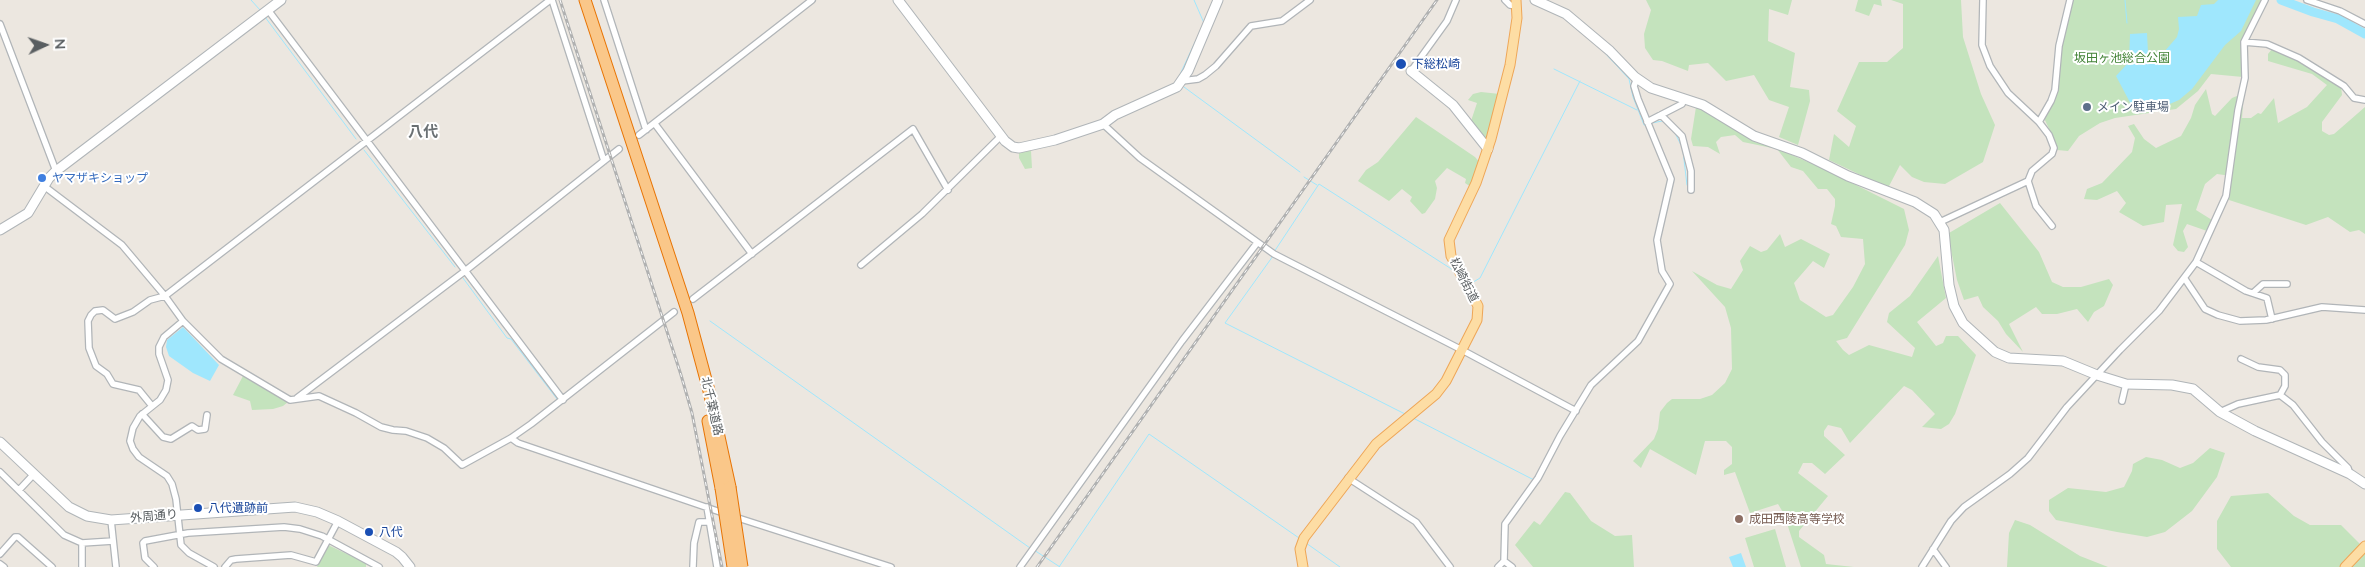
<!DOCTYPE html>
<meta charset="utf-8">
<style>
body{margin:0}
#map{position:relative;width:2365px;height:567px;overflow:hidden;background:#ece7e0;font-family:Lato,sans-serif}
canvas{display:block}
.north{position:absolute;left:20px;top:20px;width:50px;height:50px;-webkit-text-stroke:4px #fff;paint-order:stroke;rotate:87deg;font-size:14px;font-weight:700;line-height:20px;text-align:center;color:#595e61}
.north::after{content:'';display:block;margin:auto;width:18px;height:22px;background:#595e61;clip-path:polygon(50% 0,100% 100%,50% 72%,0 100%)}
</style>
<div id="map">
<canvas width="2365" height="567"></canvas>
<div class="north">N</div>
</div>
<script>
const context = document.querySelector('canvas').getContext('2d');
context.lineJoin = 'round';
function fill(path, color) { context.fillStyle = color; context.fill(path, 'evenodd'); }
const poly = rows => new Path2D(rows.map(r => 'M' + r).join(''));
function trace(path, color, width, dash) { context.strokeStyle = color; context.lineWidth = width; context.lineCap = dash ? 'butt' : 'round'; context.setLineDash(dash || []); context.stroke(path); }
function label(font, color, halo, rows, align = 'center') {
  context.font = font + ' Lato,"Noto Sans JP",sans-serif'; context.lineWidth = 4; context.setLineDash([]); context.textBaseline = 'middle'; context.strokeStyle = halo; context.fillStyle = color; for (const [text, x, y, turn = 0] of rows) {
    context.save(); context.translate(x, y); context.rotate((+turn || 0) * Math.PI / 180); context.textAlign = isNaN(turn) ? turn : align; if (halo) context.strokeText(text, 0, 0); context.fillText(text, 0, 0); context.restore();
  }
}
const green = poly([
 [1646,0,1792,0,1788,15,1769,9,1768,41,1795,53,1790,87,1809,90,1810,101,1798,145,1779,137,1789,107,1769,100,1754,75,1726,81,1708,63,1689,65,1688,71,1662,61,1653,60,1645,48,1644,34,1651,10],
 [1858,0,1881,0,1882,6,1874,4,1869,16,1855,11],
 [1891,0,1961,0,1963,37,1981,94,1995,125,1983,162,1945,184,1924,182,1912,177,1900,165,1888,188,1829,160,1834,134,1849,147,1856,126,1837,111,1859,62,1887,62,1903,48,1903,4],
 [2072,0,2262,0,2243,37,2241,47,2243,77,2211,74,2198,91,2176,109,2115,118,2100,123,2079,136,2068,151,2057,150,2057,146,2044,118,2056,97,2062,46],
 [2272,49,2298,60,2341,86,2342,95,2322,122,2322,131,2329,135,2334,134,2365,107,2365,234,2359,230,2350,232,2328,217,2306,225,2229,200,2231,176,2217,174,2205,184,2196,210,2212,220,2207,231,2187,224,2183,231,2188,247,2184,252,2178,251,2173,245,2182,204,2166,205,2164,222,2143,226,2119,212,2126,203,2117,191,2097,200,2084,199,2087,189,2102,183,2132,152,2135,138,2128,126,2134,124,2144,139,2156,148,2181,136,2191,118,2195,105,2206,89,2212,114,2215,116,2232,98,2237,96,2243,105,2242,118,2251,118,2258,113,2261,114,2274,98,2278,123,2307,107,2327,85,2312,74,2268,61,2268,54],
 [1481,92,1500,94,1488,140,1484,140,1471,121,1477,103,1468,100,1473,94],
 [1696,107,1723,120,1755,142,1769,145,1824,169,1904,209,1909,230,1905,245,1847,338,1836,341,1843,350,1849,355,1869,345,1912,357,1915,348,1887,322,1889,313,1910,296,1938,256,1946,298,1917,322,1936,346,1943,343,1946,336,1958,336,1976,355,1955,414,1949,424,1941,429,1922,427,1935,414,1912,390,1904,386,1850,443,1841,428,1828,425,1824,431,1824,436,1845,455,1825,474,1812,463,1803,463,1798,473,1828,496,1799,531,1799,537,1824,555,1826,564,1854,567,1801,567,1784,514,1778,504,1750,513,1735,472,1724,475,1724,470,1732,464,1732,447,1726,441,1705,441,1696,475,1650,449,1641,468,1633,461,1654,439,1658,429,1660,412,1667,403,1672,399,1700,399,1712,395,1725,383,1732,369,1731,328,1725,307,1692,271,1717,285,1731,289,1743,270,1740,261,1750,246,1761,252,1767,250,1780,234,1785,247,1801,239,1830,254,1824,268,1813,261,1794,283,1800,300,1826,317,1833,315,1853,287,1865,264,1863,239,1841,237,1836,226,1831,224,1835,206,1835,199,1827,189,1818,189,1803,171,1791,167,1777,149,1743,142,1735,135,1721,137,1716,142,1720,154,1708,147,1693,146,1691,139],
 [1416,117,1475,157,1482,165,1471,187,1465,183,1466,179,1447,168,1435,181,1437,188,1435,199,1425,213,1422,214,1410,201,1412,197,1402,189,1389,201,1358,181,1366,170,1378,162],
 [1019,151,1031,151,1032,168,1025,169,1019,158],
 [2000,203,2039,252,2052,282,2063,287,2081,287,2109,279,2113,285,2104,306,2094,312,2088,322,2077,309,2057,314,2042,314,2036,307,2009,324,2023,352,2006,334,1998,321,1983,307,1978,296,1964,300,1957,280,1950,245,1949,233],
 [243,376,288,402,283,406,273,409,252,410,250,401,233,395],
 [2210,448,2225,453,2217,477,2192,511,2165,532,2147,537,2117,532,2056,520,2049,511,2049,500,2068,488,2106,492,2124,487,2132,471,2133,464,2146,457,2162,460,2180,468,2193,463],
 [1565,492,1570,493,1591,521,1615,536,1632,535,1634,567,1533,567,1515,545,1534,521,1540,525],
 [2268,493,2294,516,2310,525,2341,525,2365,549,2365,567,2231,567,2217,549,2217,521,2231,496],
 [2015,520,2030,525,2080,556,2108,567,2007,567,2009,533],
 [1775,529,1786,567,1754,567,1745,538],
 [328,545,366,563,366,567,317,567]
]);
const water = poly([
 [2218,0,2256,0,2241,31,2225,45,2192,89,2179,100,2165,106,2134,110,2116,76,2129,62,2130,34,2147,33,2148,53,2154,60,2157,60,2177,37,2179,29,2178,17,2197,16,2201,5,2214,4],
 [183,327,219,365,210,381,193,373,169,356,166,347,167,340],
 [1741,553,1746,567,1733,567,1729,557]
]);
const stream = poly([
 [251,0,260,10],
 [1194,0,1204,23],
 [2125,0,2127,23],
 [265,17,356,139],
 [1605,53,1629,79,1633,97,1644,125,1645,125],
 [1554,69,1637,110],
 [1177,81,1196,40],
 [1184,87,1300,172],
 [1652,123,1662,121,1666,124,1675,133,1681,145],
 [364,150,455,267],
 [1683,151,1687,185],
 [1304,177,1317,185],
 [1274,252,1319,184,1453,270],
 [1273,256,1225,323,1405,414],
 [463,278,507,338,511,339,557,399],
 [1470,284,1480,278,1580,81],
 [710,321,1030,548],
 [1413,418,1534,480],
 [1306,543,1340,567],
 [1034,550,1060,567],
 [1059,567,1149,434,1299,538]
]);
const river = poly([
 [2281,0,2313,12,2338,19,2365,34]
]);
const street = poly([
 [552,0,604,161],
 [604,0,646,130],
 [1505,0,1510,5,1517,6],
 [2307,0,2340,11,2365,24],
 [268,10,563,400],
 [0,24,56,171],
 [2244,42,2267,44,2299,58,2344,86,2354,98,2365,100],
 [1411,71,1447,21,1456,0],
 [1182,81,1198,79,1205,75,1216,66,1251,26,1282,21,1310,0],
 [1661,115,1682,136,1691,171,1691,190],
 [1647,122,1682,104,1685,98],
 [2039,122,2051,101,2055,90,2059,46,2070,0],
 [655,124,752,254],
 [1103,124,1140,158,1274,254,1462,350,1576,411],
 [639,135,812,0],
 [2028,181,2036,206,2052,226],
 [44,186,122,245,165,296,183,321,221,359,290,400,319,396,356,413,381,427,393,430,406,431,427,438,444,448,462,465,511,438,531,424,674,312],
 [1940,222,2028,181,2032,171,2052,154,2054,148,2049,135,2039,122,2008,93,1990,66,1982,45,1983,0],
 [2196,262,2246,291,2267,298,2272,319],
 [861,265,922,214,1001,136],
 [2185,279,2205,309,2218,315,2240,321,2266,320,2322,307,2365,310],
 [2253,293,2263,284,2287,284],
 [693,299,913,129,948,190],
 [183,321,164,337,159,347,159,354,168,380,166,390,160,400,140,416,133,428,130,441,133,449,139,457,167,476,172,484,176,499,181,545,189,553,214,567],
 [2241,359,2258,367,2280,370,2285,375,2285,386,2280,395],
 [297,398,465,271,619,149],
 [2122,401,2126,384],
 [152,406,139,390,113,384,107,374,96,366,89,348,88,321,91,315,95,311,103,310,115,319,133,312,150,300,165,296,550,0],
 [2220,412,2238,404,2280,395,2293,405,2322,442,2348,468,2350,474],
 [142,414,163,437,171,439,192,426,198,430,205,429,207,415],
 [511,438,518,443,726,514],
 [0,472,64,535,82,543,113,541],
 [1348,478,1416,522,1450,567],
 [19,490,34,474],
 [707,507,717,567],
 [735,517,891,567],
 [111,520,116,567],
 [82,543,82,567],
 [1933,549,1946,567],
 [0,554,15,537,18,537,52,567],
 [1504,561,1512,567],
 [0,564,4,567],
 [154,567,145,558,143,543,145,541,188,533,284,527,300,529,322,536,379,567],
 [225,567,231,560,236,559,291,555,316,562,338,521],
 [693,567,694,543,699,522,710,522],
 [1020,567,1182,341,1257,243],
 [1498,567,1504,561,1505,524,1538,478,1560,436,1591,385,1638,341,1670,284,1662,271,1657,240,1671,179,1638,99,1634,86,1637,78],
 [1922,567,1951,521,1964,507,2010,474,2028,458,2067,407,2120,350,2159,311,2196,262,2226,196,2238,110,2245,78,2244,42,2265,0]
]);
const secondary = poly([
 [898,0,1005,141,1013,147,1019,148,1055,140,1103,124,1115,115,1177,87,1188,71,1218,0],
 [1535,0,1566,14,1610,51,1635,77,1651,88,1703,105,1754,136,1802,153,1848,176,1915,202,1934,214,1944,230,1949,285,1954,306,1963,323,1995,352,2009,358,2063,361,2097,375,2126,384,2172,385,2193,389,2220,412,2255,431,2350,474,2365,484],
 [1411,71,1453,105,1488,149],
 [0,230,28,213,49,178,56,171,281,0],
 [0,442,69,507,87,516,111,520,295,507,317,512,338,521,396,552,402,557,410,567]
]);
const primary = poly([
 [1303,567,1300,549,1304,538,1376,444,1436,394,1446,381,1477,320,1478,306,1451,256,1449,240,1476,183,1491,139,1510,65,1517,18,1516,0],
 [2345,567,2365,546]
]);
const highway = poly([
 [585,0,688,313,709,391,730,487],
 [708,421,721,488]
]);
const rail = poly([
 [560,0,681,375,692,413,722,567],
 [1037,567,1437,0]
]);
const highwayBridge = poly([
 [730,487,742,567],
 [721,488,733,567]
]);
const markers = [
 [1401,64,6,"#1a4fb4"],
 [2087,107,5,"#5c6f8a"],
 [42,178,5,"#3f7fe0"],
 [198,508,5,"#1a4fb4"],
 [1739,519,5,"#8d6e63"],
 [369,532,5,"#1a4fb4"]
];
const parkNames = [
 ["坂田ヶ池総合公園",2122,58]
];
const transitNames = [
 ["下総松崎",1412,64],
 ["八代遺跡前",208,508],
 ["八代",379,532]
];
const serviceNames = [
 ["メイン駐車場",2097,107]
];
const shopNames = [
 ["ヤマザキショップ",52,178]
];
const streetNames = [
 ["松崎街道",1464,280,63],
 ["北千葉道路",712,406,77],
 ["外周通り",154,516,-5]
];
const educationNames = [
 ["成田西陵高等学校",1749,519]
];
const quarterNames = [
 ["八代",423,132]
];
fill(green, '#c4e3bd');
fill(water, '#9fe7fd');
trace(stream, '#9fe7fd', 1);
trace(river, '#9fe7fd', 9);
trace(street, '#b1b5b8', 8);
trace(secondary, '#b0b5b8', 11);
trace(primary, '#eea657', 11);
trace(highway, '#e77405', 13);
trace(street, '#fff', 5.5);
trace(secondary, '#fff', 9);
trace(primary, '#fddda4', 9);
trace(highway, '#fac789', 11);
trace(rail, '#b0b1b1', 3);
trace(rail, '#fff', 1, [4]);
trace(highwayBridge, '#e77405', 13, []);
trace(highwayBridge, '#fac789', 11);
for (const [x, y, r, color] of markers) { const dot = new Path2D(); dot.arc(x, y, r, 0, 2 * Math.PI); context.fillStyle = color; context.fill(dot); trace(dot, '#fff', 2); }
label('12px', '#428336', '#fff', parkNames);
label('12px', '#164399', '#fff', transitNames, 'left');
label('12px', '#4e5e75', '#fff', serviceNames, 'left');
label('12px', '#366cbe', '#fff', shopNames, 'left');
label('12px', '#595e61', '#fff', streetNames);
label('12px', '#785e54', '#fff', educationNames, 'left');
label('bold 15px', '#6a7073', '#fff', quarterNames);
</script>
